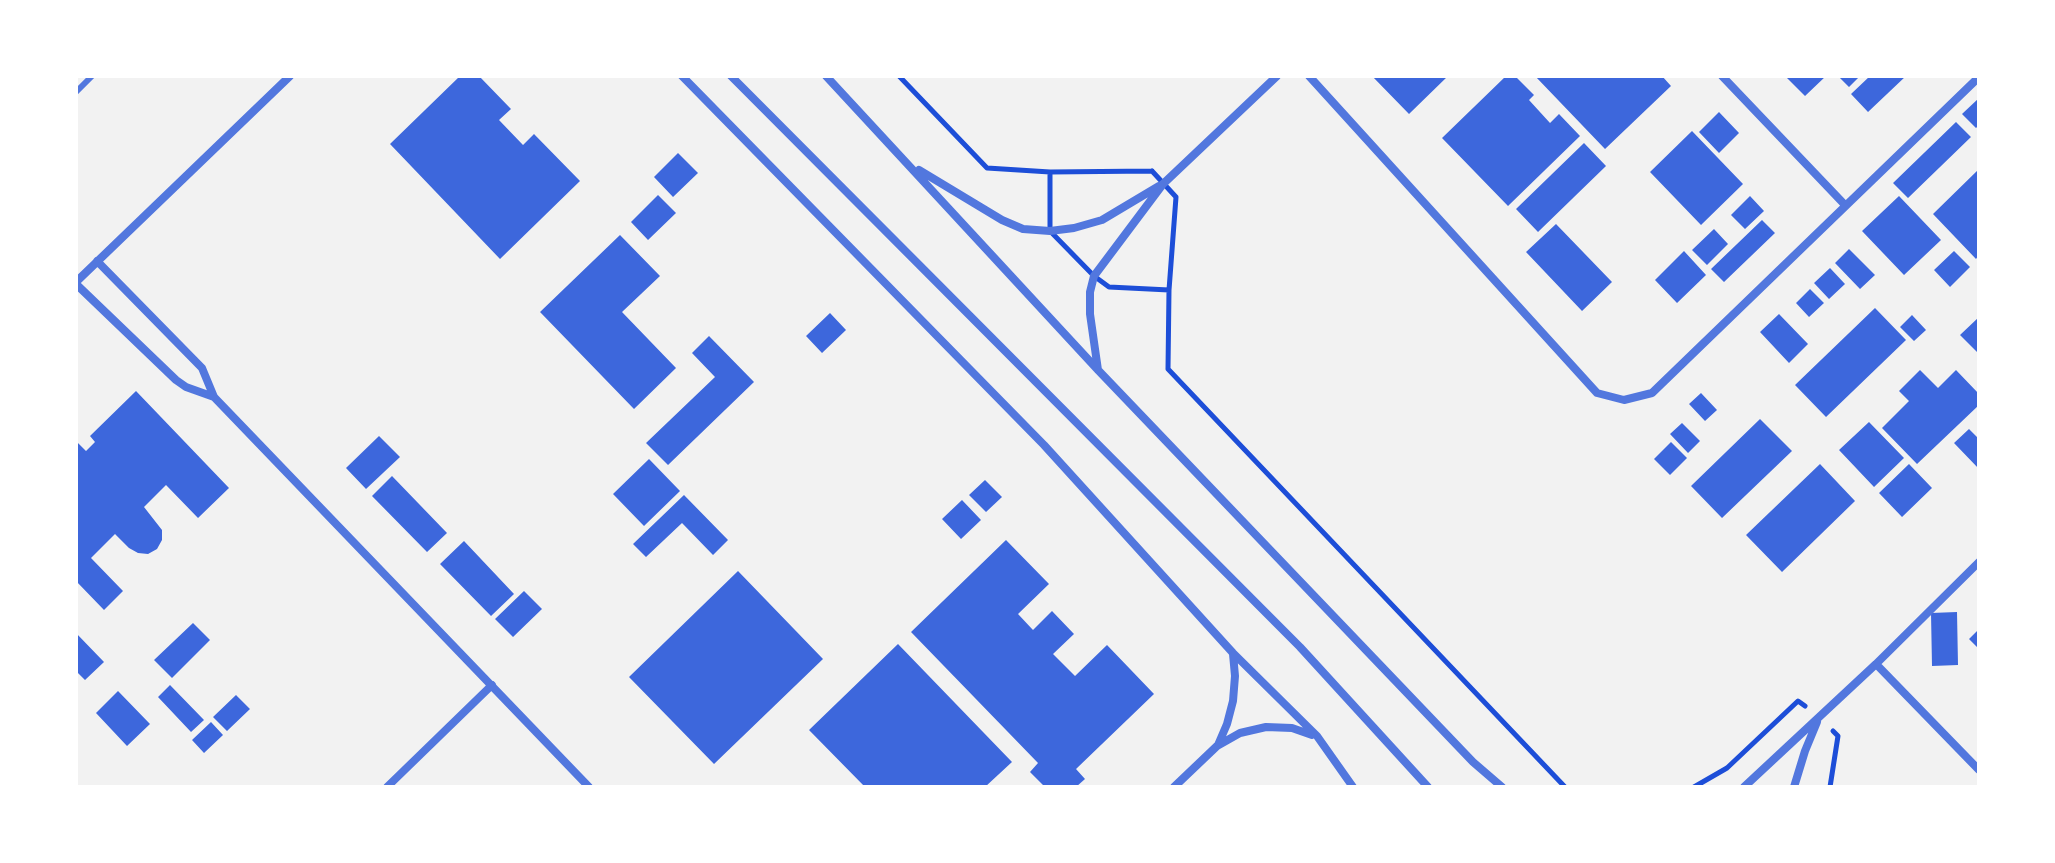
<!DOCTYPE html>
<style>
body{margin:0}
#map{position:relative;width:2055px;height:863px;overflow:hidden;background:#f2f2f2;font-family:"Noto Sans",sans-serif}
canvas{display:block}
.frame{position:absolute;inset:0;border:78px solid #fff;pointer-events:none}
</style>
<div id="map">
<canvas width="2055" height="863"></canvas>
<div class="frame"></div>
</div>
<script>
const context = document.querySelector('canvas').getContext('2d');
context.lineJoin = 'round';
function fill(path, color) { context.fillStyle = color; context.fill(path, 'evenodd'); }
const poly = rows => new Path2D(rows.map(r => 'M' + r).join(''));
function trace(path, color, width, dash) { context.strokeStyle = color; context.lineWidth = width; context.lineCap = dash ? 'butt' : 'round'; context.setLineDash(dash || []); context.stroke(path); }
const building = poly([
 [460,76,479,76,511,109,499,120,523,145,534,134,580,181,500,259,390,144],
 [1372,76,1448,76,1409,114],
 [1506,76,1515,76,1534,95,1529,100,1550,123,1559,114,1580,136,1508,206,1442,138],
 [1535,76,1662,76,1671,86,1605,149],
 [1785,76,1826,76,1805,96],
 [1838,76,1860,76,1849,87],
 [1870,76,1906,76,1868,112,1851,94],
 [1979,98,1979,125,1976,128,1962,114],
 [1719,112,1739,133,1719,153,1699,132],
 [1956,122,1971,137,1908,198,1893,183],
 [1692,131,1743,184,1701,225,1650,172],
 [1584,143,1606,166,1538,232,1516,209],
 [678,153,698,173,673,197,654,177],
 [1979,169,1979,255,1976,259,1933,214],
 [658,195,676,213,648,240,631,222],
 [1750,196,1764,211,1745,229,1731,215],
 [1899,196,1941,240,1904,275,1862,231],
 [1762,220,1775,233,1724,282,1711,269],
 [1556,224,1612,282,1582,311,1526,252],
 [1714,229,1728,244,1707,265,1692,250],
 [620,235,660,276,622,312,676,368,634,409,540,312],
 [1849,249,1875,275,1860,289,1835,263],
 [1684,251,1706,275,1677,303,1655,280],
 [1954,251,1970,267,1950,287,1934,270],
 [1830,268,1845,284,1829,299,1814,283],
 [1810,289,1824,303,1809,317,1796,303],
 [1875,308,1906,340,1826,417,1795,385],
 [830,313,846,330,822,353,806,336],
 [1779,314,1808,344,1789,363,1760,332],
 [1912,315,1926,330,1914,341,1900,327],
 [1979,317,1979,354,1960,335],
 [709,336,754,382,668,465,646,443,715,377,692,353],
 [1920,370,1938,388,1956,370,1979,394,1979,405,1917,464,1882,428,1909,401,1899,391],
 [136,391,229,488,198,518,166,485,144,507,162,530,162,540,157,549,148,554,138,553,129,548,115,534,91,558,123,591,104,610,76,581,76,441,86,451,95,442,90,436],
 [1701,393,1717,410,1705,421,1689,404],
 [1760,419,1792,451,1722,518,1691,486],
 [1869,422,1904,458,1874,487,1839,450],
 [1682,423,1700,441,1688,453,1670,434],
 [1969,429,1979,439,1979,469,1954,443],
 [379,436,400,457,366,489,346,468],
 [1671,442,1687,458,1670,475,1654,459],
 [649,459,680,491,644,526,613,494],
 [1820,464,1855,501,1782,572,1746,535],
 [1909,464,1932,488,1902,517,1879,493],
 [392,476,447,533,427,552,372,496],
 [985,480,1002,497,986,512,969,495],
 [684,495,728,540,713,555,682,523,646,557,633,544],
 [962,500,981,520,961,539,942,519],
 [1006,540,1049,584,1018,614,1033,630,1052,611,1074,634,1053,654,1075,676,1107,645,1154,694,1076,769,1085,779,1076,787,1045,787,1030,772,1038,763,911,632],
 [464,541,514,594,491,616,440,564],
 [738,571,823,659,714,764,629,677],
 [524,591,542,609,513,637,495,619],
 [1957,612,1958,665,1932,666,1931,613],
 [193,623,210,640,172,678,154,660],
 [1979,629,1979,649,1969,639],
 [76,633,104,662,85,680,76,671],
 [898,644,1012,762,985,787,865,787,809,730],
 [170,685,204,720,191,732,158,697],
 [118,691,150,724,127,746,96,713],
 [236,695,250,709,227,731,213,717],
 [211,722,223,735,204,753,192,740]
]);
const path = poly([
 [899,76,987,168,1050,172],
 [1152,171,1176,197,1169,290,1109,287,1094,276,1050,231,1050,172,1152,171],
 [1169,290,1168,369,1565,787],
 [1694,787,1727,768,1798,701,1805,706],
 [1830,787,1838,736,1833,731]
]);
const service = poly([
 [76,92,92,76]
]);
const minor = poly([
 [682,76,1044,445,1233,653,1317,736,1353,787],
 [731,76,1300,647,1428,787],
 [826,76,1098,370,1473,762,1502,787],
 [1309,76,1597,393,1624,400,1652,393,1979,77],
 [1722,76,1845,205],
 [919,170,1002,220,1023,229,1050,231,1074,228,1102,220,1159,186],
 [97,261,202,368,214,397,589,787],
 [76,282,290,76],
 [76,284,176,380,186,387,214,397],
 [1098,370,1090,314,1090,292,1094,276,1163,184,1277,76],
 [1876,664,1979,770],
 [1218,745,1227,724,1233,701,1235,676,1233,654],
 [387,787,492,685],
 [1174,787,1217,746,1240,733,1266,727,1292,728,1312,735],
 [1744,787,1876,664,1979,562],
 [1794,787,1805,751,1817,722]
]);
fill(building, '#3d67dc');
trace(path, '#1d4ed8', 5);
trace(service, '#5277de', 6);
trace(minor, '#5277de', 8);
</script>
